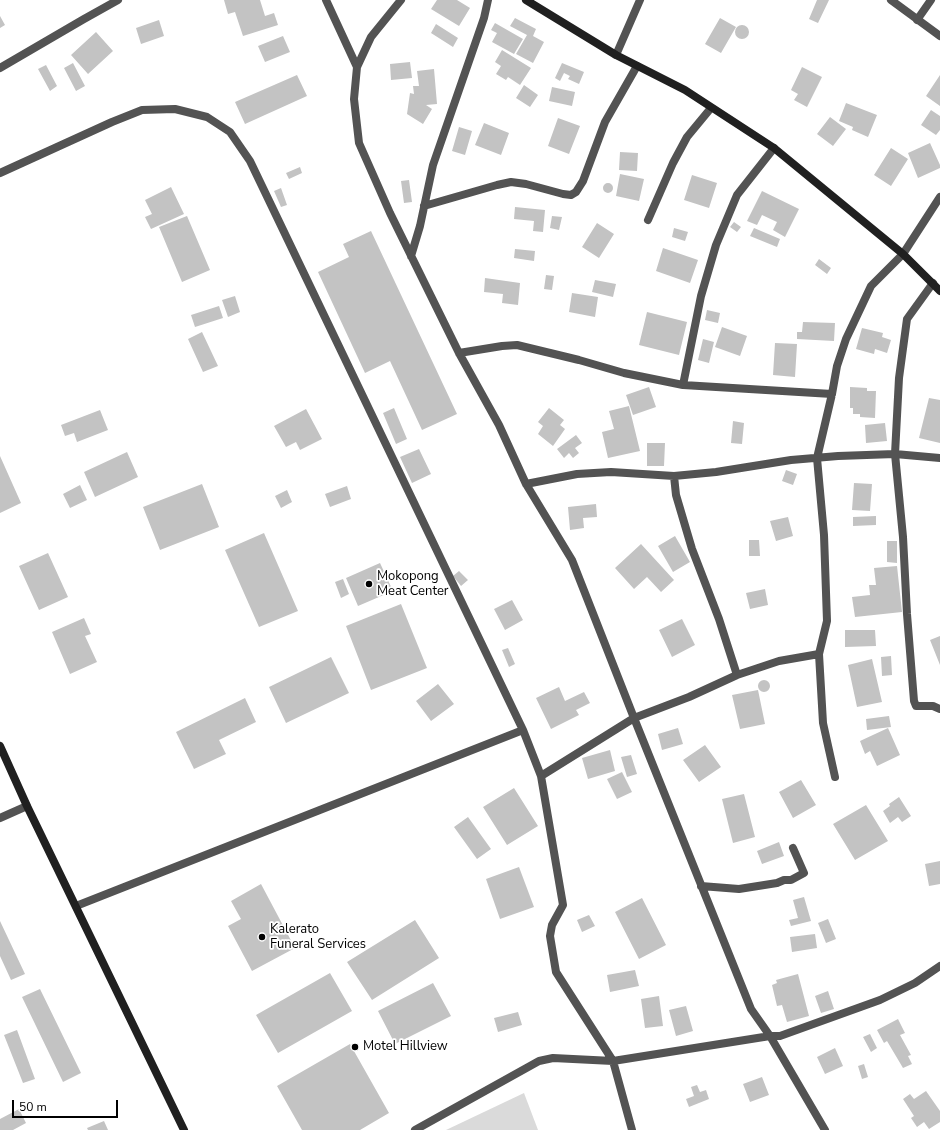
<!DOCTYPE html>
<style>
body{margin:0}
#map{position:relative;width:940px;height:1130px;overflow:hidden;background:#fff;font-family:"Nunito Sans",sans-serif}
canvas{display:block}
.scale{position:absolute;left:12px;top:1100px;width:106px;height:18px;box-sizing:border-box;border:2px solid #000;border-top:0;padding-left:5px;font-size:12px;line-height:14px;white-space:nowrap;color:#000;-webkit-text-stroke:3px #fff;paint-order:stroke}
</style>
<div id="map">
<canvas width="940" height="1130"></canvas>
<div class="scale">50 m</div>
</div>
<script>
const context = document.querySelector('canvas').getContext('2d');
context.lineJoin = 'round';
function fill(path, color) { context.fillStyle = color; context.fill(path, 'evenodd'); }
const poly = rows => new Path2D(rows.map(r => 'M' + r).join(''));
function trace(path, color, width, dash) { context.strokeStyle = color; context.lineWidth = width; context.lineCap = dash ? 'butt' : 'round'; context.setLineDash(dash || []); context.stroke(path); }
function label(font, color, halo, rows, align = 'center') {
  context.font = font + ' "Nunito Sans",sans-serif'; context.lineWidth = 3.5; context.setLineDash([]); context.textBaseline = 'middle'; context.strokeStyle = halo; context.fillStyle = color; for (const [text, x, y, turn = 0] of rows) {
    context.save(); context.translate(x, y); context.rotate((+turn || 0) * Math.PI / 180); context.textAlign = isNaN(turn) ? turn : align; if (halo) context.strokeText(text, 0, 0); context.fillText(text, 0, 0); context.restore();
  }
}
const green = poly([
 [524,1093,538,1130,446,1130]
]);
const building = poly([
 [224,0,260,0,265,16,274,13,278,25,243,36,235,12,228,14],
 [437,0,457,0,470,8,459,26,431,9],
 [817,0,829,0,818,23,809,19],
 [0,16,5,25,0,28],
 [515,18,536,29,533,36,544,42,533,63,516,54,527,35,510,26],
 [720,18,736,27,721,53,705,44],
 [159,20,164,36,141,44,136,28],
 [495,23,523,39,514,54,492,42,497,33,491,30],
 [436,24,458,38,453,47,431,33],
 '735 32a7 7 0 1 1 14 0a7 7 0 1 1-14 0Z',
 [96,32,113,51,88,74,71,55],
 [283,36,290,52,265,62,258,46],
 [502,50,531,68,520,85,508,77,506,80,496,74,501,66,495,62],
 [410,62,412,78,391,80,390,64],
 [73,63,85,86,76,91,64,68],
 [562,63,584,72,579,84,568,79,570,76,564,73,560,81,555,78],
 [46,65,57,86,50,91,38,69],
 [802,67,822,77,807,107,794,100,798,94,791,90],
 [434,69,437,104,426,105,432,109,423,124,407,114,410,93,414,94,413,86,419,86,417,71],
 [297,75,307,96,245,124,235,102],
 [940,75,940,106,926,96],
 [524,85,538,95,530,107,516,98],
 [552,87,575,92,572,106,549,101],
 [846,103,877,115,868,137,852,130,853,127,839,121],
 [931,110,940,116,940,130,936,135,921,125],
 [830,117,846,129,833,146,817,134],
 [558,118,580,126,569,154,548,146],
 [484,123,509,133,501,155,475,145],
 [459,127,472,131,465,155,452,151],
 [930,143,940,165,940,168,918,178,908,153],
 [891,148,908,159,891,186,874,175],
 [620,152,638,153,637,171,619,170],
 [300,167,302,173,289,179,286,173],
 [620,174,644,179,639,201,616,196],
 [692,175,717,183,709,208,684,200],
 [409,180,412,202,404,203,401,181],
 '603 188a5 5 0 1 1 10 0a5 5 0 1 1-10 0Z',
 [171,187,184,214,151,229,145,217,152,214,145,200],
 [281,188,287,205,281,207,274,191],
 [762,191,799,209,785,237,773,230,777,222,762,215,757,225,747,221],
 [515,207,545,210,543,232,533,231,534,221,514,219],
 [187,216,210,270,182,282,159,227],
 [552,216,562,217,559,230,550,228],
 [734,222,741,227,737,232,730,227],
 [597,223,614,234,599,258,582,247],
 [674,228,688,232,685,241,672,237],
 [754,228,780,239,777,247,750,236],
 [371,231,457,414,422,430,390,361,365,373,318,272,349,257,343,244],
 [663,248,698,260,690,283,656,271],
 [515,249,535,251,534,261,514,258],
 [819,259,831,268,827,274,815,265],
 [546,275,554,276,552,290,544,289],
 [485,278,520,283,518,305,502,303,503,294,484,292],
 [595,280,616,284,613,297,592,292],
 [572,293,598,297,595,317,569,312],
 [235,296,240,312,228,317,222,300],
 [219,306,223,318,195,327,191,315],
 [707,310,720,313,718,323,705,320],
 [647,312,687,322,679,355,639,345],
 [803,322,835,323,834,341,797,339,797,332,802,332],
 [722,327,747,336,740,356,715,347],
 [862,328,883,333,882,337,891,340,887,353,875,349,874,354,856,349],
 [202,332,218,366,203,372,188,339],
 [703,339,714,342,709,363,698,360],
 [775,343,797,344,795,377,773,375],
 [649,387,656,407,633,415,626,395],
 [850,387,867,388,867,391,876,391,875,418,860,417,860,414,853,414,853,408,850,408],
 [929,398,940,400,940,443,919,438],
 [629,406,640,451,608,458,602,432,614,429,609,411],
 [394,408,407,439,396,444,383,413],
 [549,408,564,420,560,425,565,429,553,446,538,434,543,426,538,422],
 [306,409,322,439,300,450,296,442,286,447,274,426],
 [100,410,108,430,77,442,74,433,65,436,61,425],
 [733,421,744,423,742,444,731,443],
 [885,423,887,441,866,443,865,425],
 [576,435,582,443,575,448,579,453,573,458,569,453,564,458,557,449],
 [647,443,665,443,664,466,647,466],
 [419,449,431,474,412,483,400,457],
 [127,452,138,477,95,497,84,472],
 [0,456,21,503,0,513],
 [786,470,797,474,793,485,782,481],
 [854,483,872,484,870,511,852,510],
 [202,484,219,527,160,550,143,507],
 [80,485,87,500,70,508,63,494],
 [347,486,351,499,330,507,325,494],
 [287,490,292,502,281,508,275,496],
 [596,504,597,517,583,518,584,528,570,530,568,507],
 [876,516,876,525,853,526,853,517],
 [788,517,793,536,776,541,770,521],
 [264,533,298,611,259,627,225,550],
 [675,536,690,562,673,572,658,546],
 [749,540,759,540,760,556,749,556],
 [887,541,897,541,897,563,887,562],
 [641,544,674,580,661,592,647,577,634,589,615,568],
 [48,553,68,597,39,610,19,566],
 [380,563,393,591,358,606,346,578],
 [897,566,902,612,855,617,852,597,870,595,869,585,876,585,874,568],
 [459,571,468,580,461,586,453,576],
 [343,579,349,594,341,598,335,582],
 [765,589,768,605,750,609,746,593],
 [512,600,523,620,505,630,494,609],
 [401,604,427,668,371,690,346,626],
 [84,618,91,634,85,636,97,662,70,674,52,632],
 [682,619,695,645,672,657,659,630],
 [845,630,875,630,876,646,845,647],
 [940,636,940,665,930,640],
 [508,648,515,664,509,667,502,650],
 [891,656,892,675,882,676,881,657],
 [331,657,349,693,286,723,269,687],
 [872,659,882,702,857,707,848,665],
 '758 686a6 6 0 1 1 12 0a6 6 0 1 1-12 0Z',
 [438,684,454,704,431,721,416,701],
 [559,687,565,701,584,692,590,703,576,710,579,715,551,729,536,698],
 [758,690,765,724,740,729,732,695],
 [245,698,256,722,219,740,226,754,194,769,176,732],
 [889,716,891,727,867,730,866,719],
 [678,728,683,744,662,750,658,734],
 [888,728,900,755,877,766,870,751,865,754,860,741],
 [705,745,721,767,699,782,683,760],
 [610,750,615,771,588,779,582,758],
 [631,755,637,774,627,777,621,757],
 [622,772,632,792,617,799,607,779],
 [801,780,816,805,793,818,779,792],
 [514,788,538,826,507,845,483,807],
 [744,794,755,837,733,843,722,799],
 [899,797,911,816,902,822,898,817,890,823,883,811,890,806,889,804],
 [866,805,888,841,855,860,833,824],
 [468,817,491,849,477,859,454,827],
 [779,842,784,856,762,864,757,851],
 [940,861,940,884,929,886,925,864],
 [519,867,534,907,500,919,486,879],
 [261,884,295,948,252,971,228,926,241,919,231,901],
 [804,897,811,921,791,926,789,920,798,918,793,900],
 [642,898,666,945,639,959,615,912],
 [589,915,595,926,582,932,577,920],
 [828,919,836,939,826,943,818,923],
 [415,920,439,958,372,1000,347,962],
 [0,921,25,974,11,980,0,956],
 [815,934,817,948,792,952,790,937],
 [635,970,639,986,610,992,607,975],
 [330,973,352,1011,278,1053,256,1015],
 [798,974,809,1016,787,1022,782,1005,777,1006,772,985,777,983,776,980],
 [433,983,451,1016,395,1044,378,1011],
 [40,989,81,1073,63,1082,22,997],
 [828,991,834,1009,821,1013,815,996],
 [659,996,663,1026,645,1028,641,999],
 [686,1006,693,1031,676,1036,669,1010],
 [518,1012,522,1025,498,1032,494,1018],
 [898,1019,905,1033,900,1035,911,1055,908,1056,912,1064,903,1068,887,1041,884,1043,877,1030],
 [17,1030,35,1079,23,1083,4,1035],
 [870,1034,877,1048,871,1052,863,1037],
 [350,1044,389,1113,360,1130,302,1130,277,1086],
 [835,1048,843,1066,825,1074,817,1057],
 [864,1064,868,1077,862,1079,858,1066],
 [762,1077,769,1095,750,1102,743,1084],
 [697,1085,700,1092,706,1090,709,1099,689,1107,686,1099,694,1096,691,1087],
 [926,1091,940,1111,940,1122,929,1129,924,1122,917,1127,911,1118,914,1116,903,1099,910,1094,914,1099],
 [19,1109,26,1123,13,1130,0,1130,0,1119],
 [104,1121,108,1130,88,1130,87,1128]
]);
const street = poly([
 [326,0,357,67],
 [401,0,371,37,357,67,354,99,359,143,390,213,459,353,499,425,526,484,572,560,634,718,751,1009,770,1036,825,1130],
 [891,0,940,36],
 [917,20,931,0],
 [616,55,640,0],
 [0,68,84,19,118,0],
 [0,173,112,122,142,110,175,109,207,117,230,132,250,161,523,730,541,776,563,905,552,925,550,936,556,972,613,1061,632,1130],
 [424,206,497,185,511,182,526,184,563,194,571,195,576,192,583,181,605,122,637,66],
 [648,220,673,163,687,137,711,108],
 [411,256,420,226,433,165,484,18,488,0],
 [933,283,907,319,899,378,895,454,903,537,907,614,914,701,916,706,933,706,940,709],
 [459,353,502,346,517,345,579,360,624,373,683,385,832,394],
 [683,385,701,296,716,245,737,195,774,148],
 [674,476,676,495,692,549,719,619,737,675],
 [526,484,577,474,611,472,674,476,716,472,791,460,838,456,895,454,940,458],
 [541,776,634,718,689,697,737,675,779,661,819,654],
 [835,777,823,723,819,654,827,621,824,535,817,458,832,394,837,366,846,339,871,286,903,254,940,197],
 [0,818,27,806],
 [701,886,739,889,777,883,784,880,791,880,804,873,793,848],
 [76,906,523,730],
 [415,1130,539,1061,553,1058,613,1061,770,1036,780,1036,880,1000,915,983,940,966]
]);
const secondary = poly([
 [526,0,616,55,685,90,774,148,903,254,940,291],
 [0,746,27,806,184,1130]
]);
const markers = [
 [369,584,4,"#000"],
 [262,937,4,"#000"],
 [355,1047,4,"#000"]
];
const poiNames = [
 ["Mokopong",377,577],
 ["Meat Center",377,592],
 ["Kalerato",270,930],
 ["Funeral Services",270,945],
 ["Motel Hillview",363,1047]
];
fill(green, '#dadada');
fill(building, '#c3c3c3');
trace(street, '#535353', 8);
trace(secondary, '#202020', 8);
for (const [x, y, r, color] of markers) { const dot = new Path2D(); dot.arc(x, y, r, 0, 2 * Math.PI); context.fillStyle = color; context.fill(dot); trace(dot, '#fff', 1.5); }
label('13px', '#000', '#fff', poiNames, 'left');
</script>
